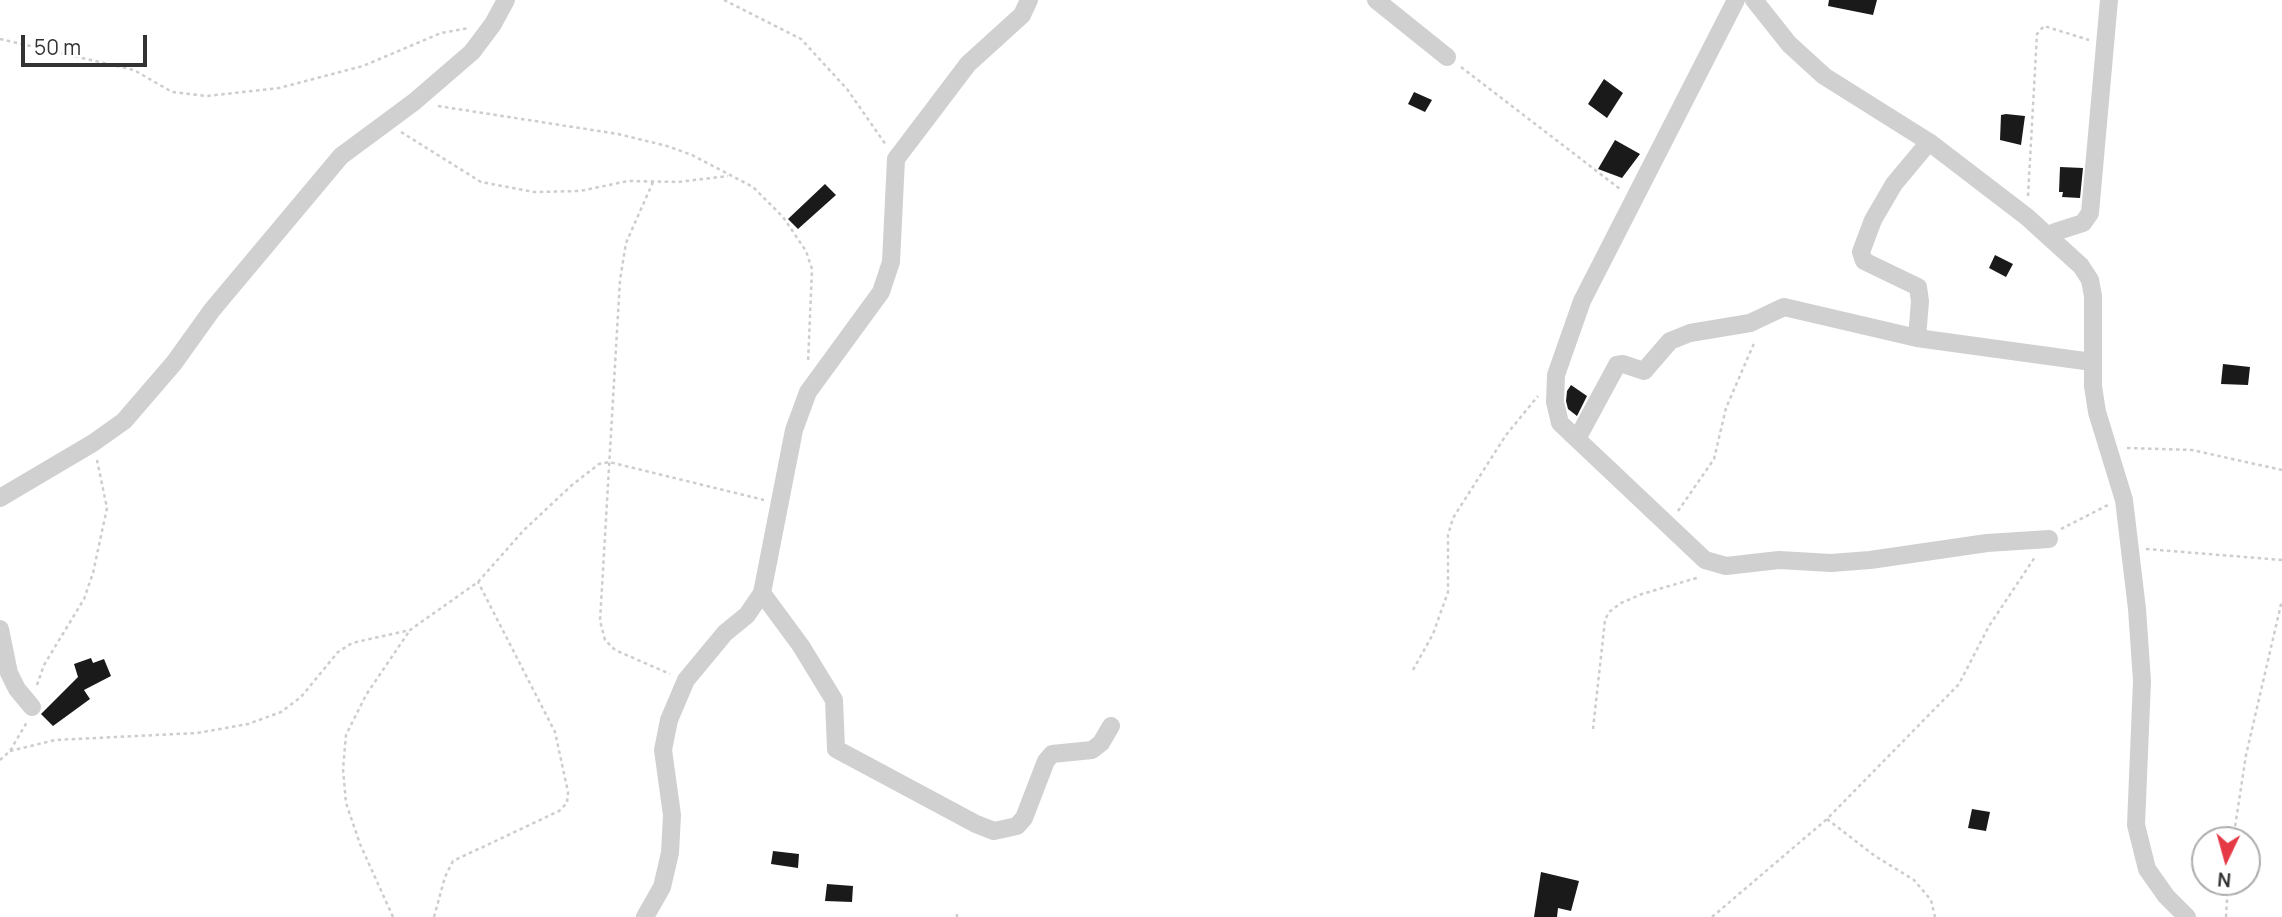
<!DOCTYPE html>
<style>
body{margin:0}
#map{position:relative;width:2282px;height:917px;overflow:hidden;background:#fff;font-family:Manrope,sans-serif}
canvas{display:block}
.north{position:absolute;left:2191px;top:826px;width:70px;height:70px;box-sizing:border-box;background:#fff;border:2px solid #adadad;border-radius:50%;rotate:185deg;font-size:19px;font-weight:700;line-height:28px;text-align:center;color:#333}
.north::after{content:'';display:block;margin:auto;width:24px;height:32px;background:#e63946;clip-path:polygon(50% 0,100% 100%,50% 72%,0 100%)}
.scale{position:absolute;left:21px;top:35px;width:126px;height:32px;box-sizing:border-box;border:4px solid #333;border-top:0;padding-left:9px;font-size:21px;line-height:24px;white-space:nowrap;color:#333;-webkit-text-stroke:5px #fff;paint-order:stroke}
</style>
<div id="map">
<canvas width="2282" height="917"></canvas>
<div class="north">N</div>
<div class="scale">50 m</div>
</div>
<script>
const context = document.querySelector('canvas').getContext('2d');
context.lineJoin = 'round';
function fill(path, color) { context.fillStyle = color; context.fill(path, 'evenodd'); }
const poly = rows => new Path2D(rows.map(r => 'M' + r).join(''));
function trace(path, color, width, dash) { context.strokeStyle = color; context.lineWidth = width; context.lineCap = dash ? 'butt' : 'round'; context.setLineDash(dash || []); context.stroke(path); }
const building = poly([
 [1829,0,1877,0,1873,15,1828,6],
 [1604,79,1623,93,1607,118,1588,104],
 [1414,92,1432,100,1425,112,1408,104],
 [2006,114,2025,116,2021,145,2000,140,2001,115],
 [1615,140,1640,154,1622,178,1598,169],
 [2060,167,2083,168,2080,198,2062,197,2063,192,2059,192],
 [825,184,836,195,798,229,788,219],
 [1995,255,2013,264,2006,277,1989,268],
 [2223,364,2250,367,2248,385,2221,384],
 [1571,385,1587,396,1577,416,1568,409,1566,401,1567,391],
 [91,658,93,663,104,659,111,676,84,690,90,699,53,726,41,714,78,677,74,664],
 [1972,809,1990,812,1986,831,1968,828],
 [773,851,799,854,798,868,771,864],
 [1541,872,1579,881,1571,911,1558,908,1557,917,1534,917],
 [827,884,853,886,852,902,825,901]
]);
const path = poly([
 [724,0,801,39,847,89,886,145],
 [0,39,134,70,172,92,207,96,279,88,363,66,441,33,469,28],
 [1461,67,1620,189],
 [438,106,618,134,667,146,692,155,753,187,783,217,806,251,812,269,808,363],
 [401,132,481,182,534,192,580,191,628,181,678,182,728,176],
 [653,182,626,243,620,280,600,621,605,640,615,650,670,674],
 [2028,196,2037,34,2044,26,2089,40],
 [2127,448,2192,450,2282,470],
 [1678,511,1714,459,1726,408,1755,341],
 [2061,529,2108,505],
 [2146,549,2282,560],
 [1413,670,1433,634,1448,592,1448,535,1453,518,1506,435,1538,396],
 [37,685,44,665,84,599,93,573,107,508,97,460],
 [1593,729,1605,620,1609,612,1621,603,1642,594,1700,577],
 [10,751,55,740,197,733,248,724,281,712,301,697,338,652,352,643,410,630,478,582,524,530,572,485,599,464,609,462,764,500],
 [0,760,10,751,27,722],
 [1827,819,1875,856,1914,880,1931,900,1935,917],
 [2233,840,2246,755,2282,600],
 [393,917,360,844,346,803,343,769,346,735,366,695,410,630],
 [434,917,445,877,453,861,559,811,567,803,568,792,555,732,478,582],
 [957,917,957,914],
 [1712,917,1827,819,1959,684,1989,626,2035,557],
 [2226,917,2228,882]
]);
const minor = poly([
 [1376,0,1447,57],
 [1736,0,1582,301,1556,375,1555,402,1560,423,1705,560,1726,566,1779,560,1831,563,1870,560,1987,543,2049,539],
 [1754,0,1789,44,1824,76,1929,142,2027,217,2081,266,2090,280,2093,296,2093,386,2097,412,2124,500,2137,609,2142,681,2136,825,2147,869,2166,896,2187,917],
 [2055,241,2055,232,2083,223,2090,213,2109,0],
 [1917,338,1920,301,1918,287,1864,261,1861,252,1873,220,1894,184,1929,142],
 [1577,439,1617,365,1623,364,1644,371,1670,341,1690,333,1750,323,1784,307,1917,338,2092,362],
 [0,498,93,443,124,421,174,363,212,310,341,156,414,102,472,52,493,24,506,0],
 [762,593,801,646,834,700,836,749,976,824,994,831,1017,826,1024,818,1046,761,1052,754,1092,750,1101,743,1111,726],
 [0,629,9,673,17,689,32,707],
 [645,917,662,887,670,853,672,815,663,750,669,720,686,680,725,633,747,615,762,593,794,430,808,392,881,292,891,262,896,159,968,64,1022,15,1029,0]
]);
fill(building, '#1a1a1a');
trace(path, '#cdcdcd', 2.5, [3.5, 3.5]);
trace(minor, '#d0d0d0', 18);
</script>
